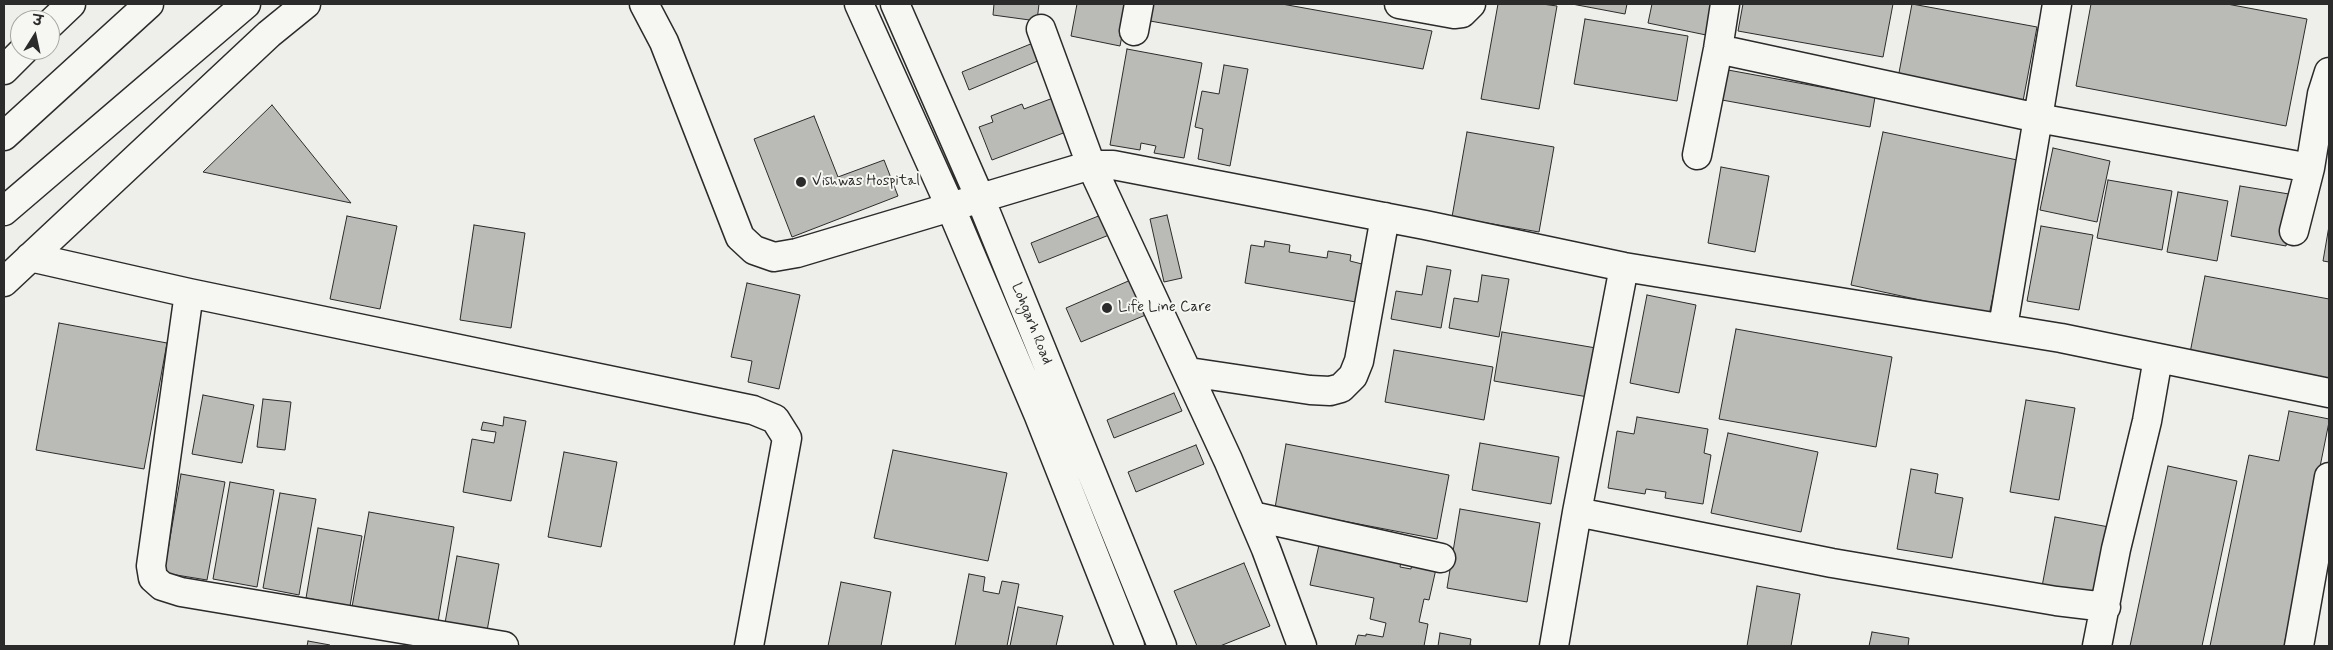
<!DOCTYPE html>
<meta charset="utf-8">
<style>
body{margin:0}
#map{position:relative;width:2333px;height:650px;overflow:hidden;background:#eeeeea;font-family:Mynerve,"Playpen Sans Deva",sans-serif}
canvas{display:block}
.frame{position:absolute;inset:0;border:5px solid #2b2b2b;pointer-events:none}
.north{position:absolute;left:10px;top:10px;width:50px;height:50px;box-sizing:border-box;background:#f6f6f2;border:1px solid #a5a5a2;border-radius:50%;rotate:10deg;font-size:14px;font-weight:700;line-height:20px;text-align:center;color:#2b2b2b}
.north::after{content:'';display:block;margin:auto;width:18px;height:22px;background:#2b2b2b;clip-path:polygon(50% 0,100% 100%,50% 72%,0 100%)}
</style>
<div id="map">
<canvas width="2333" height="650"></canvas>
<div class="frame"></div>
<div class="north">उ</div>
</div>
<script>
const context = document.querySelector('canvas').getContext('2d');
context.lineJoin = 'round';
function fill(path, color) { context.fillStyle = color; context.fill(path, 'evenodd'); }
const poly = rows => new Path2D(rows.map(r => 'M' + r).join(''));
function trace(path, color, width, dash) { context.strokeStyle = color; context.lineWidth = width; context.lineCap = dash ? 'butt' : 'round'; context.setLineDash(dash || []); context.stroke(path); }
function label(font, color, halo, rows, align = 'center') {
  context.font = font + ' Mynerve,sans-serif'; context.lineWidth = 4; context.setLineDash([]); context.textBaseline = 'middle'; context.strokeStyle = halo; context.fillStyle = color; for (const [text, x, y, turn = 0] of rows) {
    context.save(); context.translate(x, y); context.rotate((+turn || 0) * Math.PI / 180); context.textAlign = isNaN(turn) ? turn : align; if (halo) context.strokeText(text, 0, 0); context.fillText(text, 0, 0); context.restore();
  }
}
const building = poly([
 [994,4,1039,4,1037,21,993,15,994,4],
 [1077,4,1128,4,1120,46,1071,36,1077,4],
 [1153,4,1282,4,1432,31,1423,69,1150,21,1153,4],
 [1498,4,1542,4,1557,6,1539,109,1481,99,1498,4],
 [1572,4,1627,4,1625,14,1572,4],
 [1652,4,1718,4,1711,36,1648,23,1652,4],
 [1743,4,1893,4,1883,57,1738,31,1743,4],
 [1912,4,2037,27,2023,101,1898,78,1912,4],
 [2091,4,2227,4,2307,19,2286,126,2076,86,2091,4],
 [1585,19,1688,36,1677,101,1574,84,1585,19],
 [1033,43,1040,60,969,90,962,72,1033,43],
 [1127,49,1202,63,1184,158,1154,153,1156,146,1141,143,1140,150,1110,145,1127,49],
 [1224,65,1248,69,1230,166,1198,159,1203,129,1195,127,1202,91,1219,94,1224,65],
 [1728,70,1875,97,1870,127,1722,100,1728,70],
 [1053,98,1066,132,992,160,979,127,993,122,991,116,1022,104,1024,109,1053,98],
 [272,105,351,203,203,172,272,105],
 [814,116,838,177,884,160,898,196,792,237,754,139,814,116],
 [1467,132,1554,147,1539,232,1452,217,1467,132],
 [1883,132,2022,161,1989,315,1851,285,1883,132],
 [2053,148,2110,161,2097,222,2040,210,2053,148],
 [1721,167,1769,176,1755,252,1708,243,1721,167],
 [2108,180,2172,191,2162,250,2097,238,2108,180],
 [2240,186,2295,195,2286,246,2231,236,2240,186],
 [2178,192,2228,201,2217,261,2167,252,2178,192],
 [1101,215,1109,235,1039,263,1031,243,1101,215],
 [1167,215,1182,278,1164,282,1150,219,1167,215],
 [347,216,397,226,380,309,330,299,347,216],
 [474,225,525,233,511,328,460,320,474,225],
 [2041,226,2093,235,2079,310,2027,301,2041,226],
 [2329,226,2329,262,2323,261,2329,226],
 [1265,241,1290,245,1289,252,1327,258,1328,251,1351,255,1350,261,1362,264,1356,302,1245,283,1251,245,1264,247,1265,241],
 [1427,266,1451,270,1441,328,1391,319,1396,291,1422,295,1427,266],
 [1482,275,1509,279,1499,337,1449,328,1454,298,1478,302,1482,275],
 [2205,276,2329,299,2329,384,2189,358,2205,276],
 [1133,279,1148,314,1081,342,1066,308,1133,279],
 [747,283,800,295,779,389,748,382,752,361,731,357,747,283],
 [1647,295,1696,305,1679,393,1630,383,1647,295],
 [59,323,167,343,144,469,36,450,59,323],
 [1736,329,1892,357,1876,447,1719,419,1736,329],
 [1502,332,1596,348,1588,397,1494,381,1502,332],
 [1394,350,1493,367,1484,420,1385,402,1394,350],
 [1174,393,1182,411,1114,438,1107,420,1174,393],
 [203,395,254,405,242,463,192,454,203,395],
 [263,399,291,402,285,450,257,447,263,399],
 [2026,400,2075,408,2059,500,2010,492,2026,400],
 [2289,411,2329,419,2329,422,2284,646,2210,646,2249,455,2279,461,2289,411],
 [504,417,526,421,511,501,463,492,472,439,494,443,496,432,481,430,483,422,503,426,504,417],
 [1637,417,1708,429,1704,453,1711,455,1703,504,1665,498,1666,492,1646,489,1645,494,1608,488,1617,431,1634,434,1637,417],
 [1728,433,1818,452,1801,532,1711,513,1728,433],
 [1480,443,1559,457,1551,504,1472,490,1480,443],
 [1286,444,1449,475,1437,539,1275,508,1286,444],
 [1196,445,1204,464,1136,492,1128,472,1196,445],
 [893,450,1007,473,988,561,874,538,893,450],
 [564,452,617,462,601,547,548,537,564,452],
 [2168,466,2237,481,2202,646,2130,646,2168,466],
 [1911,469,1938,474,1935,493,1963,498,1952,558,1897,549,1911,469],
 [181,474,225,482,207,580,164,573,181,474],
 [230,482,274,490,257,587,213,579,230,482],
 [280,493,316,499,299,595,263,588,280,493],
 [1460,509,1540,523,1527,602,1447,588,1460,509],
 [369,512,454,527,438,622,352,607,369,512],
 [2055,517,2109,527,2095,603,2041,592,2055,517],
 [318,528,362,536,350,606,306,598,318,528],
 [1319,545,1401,562,1400,567,1411,569,1412,564,1436,569,1429,600,1424,599,1419,622,1428,624,1424,646,1355,646,1358,635,1366,636,1366,634,1383,637,1386,623,1370,619,1374,598,1310,585,1319,545],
 [457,556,499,564,487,631,445,623,457,556],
 [1244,563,1270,626,1220,646,1197,646,1174,591,1244,563],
 [969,574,985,577,983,591,999,594,1002,581,1019,584,1007,646,955,646,969,574],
 [841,582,891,592,881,646,828,646,841,582],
 [1757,586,1800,594,1791,646,1747,646,1757,586],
 [1018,607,1063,616,1056,646,1010,646,1018,607],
 [1872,632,1909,638,1908,646,1869,646,1872,632],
 [1440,633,1471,639,1470,645,1475,646,1438,646,1440,633],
 [308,641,330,645,330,646,307,646,308,641]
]);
const minor = poly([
 [644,4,664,42,740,237,754,250,774,257,797,253,1091,165,1113,165,1425,225,1624,267,2061,338,2329,393],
 [859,4,950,206,1039,416,1130,646],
 [895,4,980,198,1162,646],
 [1399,4,1454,14,1462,13,1471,4],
 [50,24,71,4],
 [1041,29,1091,165,1228,460,1266,549,1302,646],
 [1134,31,1139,4],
 [1718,49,2038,118,2310,168],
 [4,70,24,50],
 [1697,155,1718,49,1725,4],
 [2294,231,2310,168,2322,94,2329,72],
 [30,257,189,293,753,410,775,419,787,438,749,646],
 [4,282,269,34,306,4],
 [189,293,151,566,153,578,162,586,181,592,504,646],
 [2003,327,2057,4],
 [1189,372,1310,390,1330,391,1341,388,1353,376,1359,361,1385,217],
 [1577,512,1832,563,2056,601,2106,607],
 [1252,516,1441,558],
 [1554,646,1577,512,1624,267],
 [2097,646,2116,549,2147,421,2158,358],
 [2299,646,2329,477]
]);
const highway = poly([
 [4,136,149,4],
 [4,211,246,4]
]);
const markers = [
 [801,182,6,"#2b2b2b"],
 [1107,308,6,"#2b2b2b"]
];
const poiNames = [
 ["Vishwas Hospital",812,182],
 ["Life Line Care",1118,308]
];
const streetNames = [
 ["Lohgarh Road",1031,324,68]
];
fill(building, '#babab7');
trace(building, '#2b2b2b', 1);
trace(minor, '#2b2b2b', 31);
trace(highway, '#2b2b2b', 31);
trace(minor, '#f6f6f2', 28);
trace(highway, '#f6f6f2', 28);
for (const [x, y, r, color] of markers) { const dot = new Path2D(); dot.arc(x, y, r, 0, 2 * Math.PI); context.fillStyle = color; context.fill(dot); trace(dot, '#f6f6f2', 2); }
label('15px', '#2b2b2b', '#f6f6f2', poiNames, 'left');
label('15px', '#2b2b2b', '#f6f6f2', streetNames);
</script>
